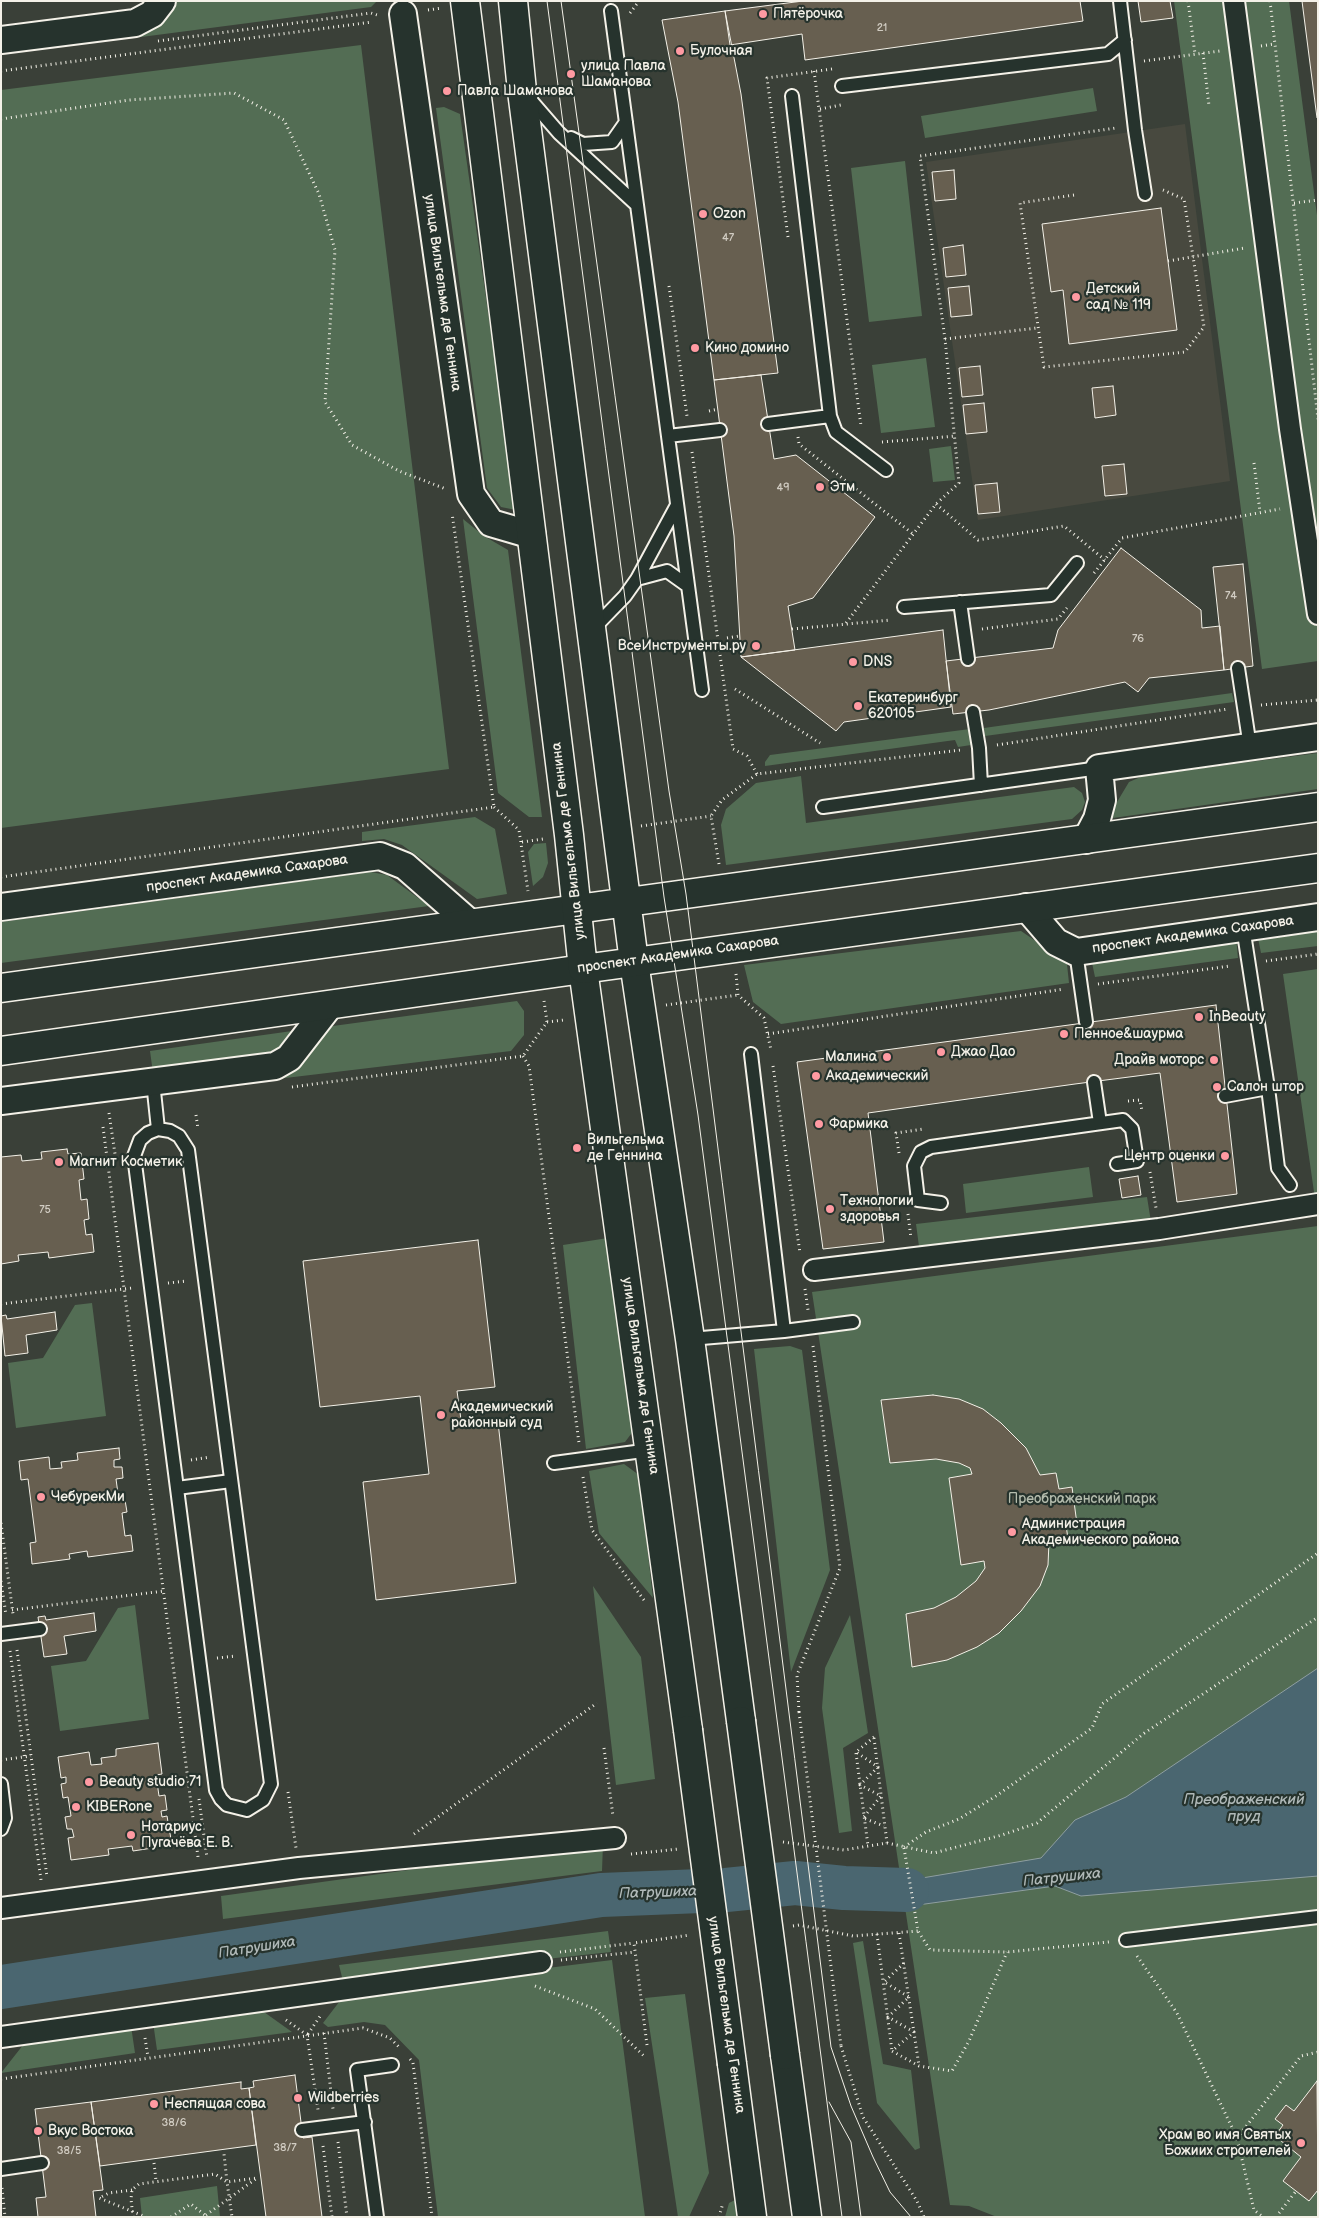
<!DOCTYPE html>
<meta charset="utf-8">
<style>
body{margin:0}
#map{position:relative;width:1319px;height:2218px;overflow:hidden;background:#3a4038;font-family:"Balsamiq Sans",sans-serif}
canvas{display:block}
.frame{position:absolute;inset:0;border:2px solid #f4f1e8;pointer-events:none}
</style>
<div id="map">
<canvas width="1319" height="2218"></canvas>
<div class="frame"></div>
</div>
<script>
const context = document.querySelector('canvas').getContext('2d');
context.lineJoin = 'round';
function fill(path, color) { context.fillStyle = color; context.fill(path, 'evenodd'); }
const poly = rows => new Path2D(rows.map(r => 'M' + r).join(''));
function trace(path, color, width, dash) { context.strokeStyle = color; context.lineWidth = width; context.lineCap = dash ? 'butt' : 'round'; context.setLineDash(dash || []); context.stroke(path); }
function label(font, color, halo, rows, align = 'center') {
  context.font = font + ' "Balsamiq Sans",sans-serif'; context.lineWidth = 4.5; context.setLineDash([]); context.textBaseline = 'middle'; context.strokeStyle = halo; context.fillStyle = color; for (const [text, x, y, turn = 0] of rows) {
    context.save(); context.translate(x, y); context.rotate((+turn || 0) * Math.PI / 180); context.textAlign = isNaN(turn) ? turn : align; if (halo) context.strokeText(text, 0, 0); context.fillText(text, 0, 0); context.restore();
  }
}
const built = poly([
 [1185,124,1230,481,978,520,926,162]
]);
const green = poly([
 [174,1,377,1,371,7,126,39,158,21],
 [1174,1,1289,1,1318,223,1318,661,1262,669],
 [361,45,449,769,1,828,1,90],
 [1093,88,1097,111,925,138,921,116],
 [444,107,460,114,516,510,501,507,487,488,436,108],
 [905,161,922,316,869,322,851,168],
 [926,358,935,427,881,433,872,365],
 [951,446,955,480,933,482,929,449],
 [463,519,484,536,508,550,542,817,529,817,498,793],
 [1232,693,1234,702,985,736,984,728],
 [970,729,971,745,958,747,955,740,765,766,765,762,770,755],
 [1318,753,1318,789,1113,818,1111,812,1129,782,1143,776],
 [801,776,806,823,1074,787,1082,793,1085,802,1082,810,1072,819,726,865,721,825,726,809,756,783],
 [475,817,495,829,507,894,477,899,402,845,384,839,362,841,362,832],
 [546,843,548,863,543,877,533,886,528,852,534,844],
 [371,872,387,875,429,906,1,963,1,922],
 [1318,926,1318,946,1261,953,1257,933],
 [1021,931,1049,950,1066,955,1069,983,781,1024,753,1002,744,965],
 [1236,937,1238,958,1095,977,1091,958],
 [1318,969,1318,1199,1315,1199,1283,974],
 [517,1001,524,1011,524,1035,511,1051,277,1079,333,1026],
 [292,1031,280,1049,267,1057,153,1073,150,1051],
 [1089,1167,1093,1197,966,1213,963,1184],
 [1147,1197,1151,1222,920,1254,916,1224],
 [1318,1226,1318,2217,997,2217,969,2206,950,2205,812,1292],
 [608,1238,634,1430,625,1442,586,1449,563,1245],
 [92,1303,106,1416,16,1428,8,1363,43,1358,75,1305],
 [790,1346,802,1350,830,1570,791,1672,754,1349],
 [624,1464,639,1475,653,1598,599,1533,589,1471],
 [593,1586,641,1657,655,1779,616,1785],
 [135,1605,149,1719,60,1731,51,1666,86,1661,118,1608],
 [850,1615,868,1733,843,1748,852,1831,839,1833,822,1708,825,1668],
 [603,1843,602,1871,223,1919,221,1896],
 [608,1931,611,1952,343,1981,339,1965],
 [863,1941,883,2064,911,2070,920,2148,915,2150,877,2103,853,1943],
 [612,1960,645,2217,438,2217,419,2060,385,2025,364,2022,328,2027,323,2023,346,1993],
 [685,1994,709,2173,689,2217,678,2217,645,1998],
 [257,2007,292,2032,157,2050,153,2022],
 [131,2026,135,2053,1,2073,27,2040],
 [217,2186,220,2217,142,2217,140,2198],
 [735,2200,737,2217,725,2217,729,2203]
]);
const water = poly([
 [1318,1668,1318,1876,1081,1896,1055,1886,925,1904,851,1907,847,1874,922,1878,1041,1858,1075,1820,1126,1797,1318,1668]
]);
const river = poly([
 [1,1987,601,1895,726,1890,795,1883,844,1888,907,1890]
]);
const building = poly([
 [1080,1,1083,21,805,60,802,34,730,45,725,11,803,1,1080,1],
 [1138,1,1170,1,1173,18,1141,22,1138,1],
 [1302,1,1318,1,1318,118,1317,118,1302,1],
 [725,11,741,94,778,373,714,380,678,102,662,20,725,11],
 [954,170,956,199,935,201,932,172,954,170],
 [1161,208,1177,330,1069,344,1063,290,1051,292,1042,224,1161,208],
 [963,245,966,275,946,277,943,248,963,245],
 [969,286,972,315,951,317,948,288,969,286],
 [980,366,983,395,962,397,959,368,980,366],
 [761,375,774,459,796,455,875,517,813,598,788,606,795,650,741,657,734,536,714,380,761,375],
 [1113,386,1116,415,1095,418,1092,388,1113,386],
 [984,403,987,432,966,434,963,405,984,403],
 [1124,464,1127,494,1105,496,1102,466,1124,464],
 [997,483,1000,512,978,514,975,485,997,483],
 [1121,548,1201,610,1202,628,1220,626,1224,670,1149,678,1138,692,1125,682,989,710,953,714,946,661,1053,648,1058,630,1121,548],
 [1243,564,1253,666,1224,670,1213,567,1243,564],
 [943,630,951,707,844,722,836,731,741,657,943,630],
 [1216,1005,1237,1194,1177,1202,1160,1073,1075,1084,868,1113,884,1242,823,1249,797,1062,1216,1005],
 [67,1149,68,1154,81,1153,84,1179,79,1180,81,1200,87,1199,89,1219,84,1220,86,1235,92,1234,94,1252,49,1258,48,1252,18,1255,19,1261,1,1264,1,1157,21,1155,22,1161,42,1159,41,1152,67,1149],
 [1138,1176,1141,1195,1122,1198,1119,1179,1138,1176],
 [478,1240,495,1387,457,1391,462,1427,498,1422,516,1583,376,1600,363,1482,429,1474,420,1396,320,1407,303,1261,478,1240],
 [55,1312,57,1330,26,1335,28,1353,5,1356,1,1316,6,1315,7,1319,55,1312],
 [933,1395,959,1399,983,1409,1001,1423,1026,1448,1040,1475,1056,1473,1059,1489,1072,1487,1077,1524,1066,1525,1068,1539,1049,1542,1048,1565,1040,1586,1021,1611,999,1633,977,1647,947,1660,912,1667,906,1614,934,1608,956,1597,976,1581,985,1568,984,1561,961,1565,949,1478,972,1474,970,1468,959,1463,936,1459,890,1463,881,1400,933,1395],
 [119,1448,120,1459,114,1460,114,1467,122,1467,123,1478,116,1479,119,1501,125,1500,127,1512,122,1513,125,1536,131,1535,133,1551,88,1557,87,1551,69,1554,70,1559,32,1564,30,1543,36,1542,28,1479,21,1480,19,1461,49,1457,50,1469,62,1468,61,1462,78,1460,77,1453,119,1448],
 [94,1613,96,1631,64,1636,67,1654,44,1657,38,1617,45,1616,46,1620,94,1613],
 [158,1743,162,1774,156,1775,159,1796,165,1795,167,1810,161,1811,162,1817,167,1816,172,1845,133,1851,132,1846,108,1849,109,1855,71,1860,68,1838,74,1837,72,1829,67,1829,65,1817,71,1816,68,1797,63,1798,61,1784,66,1783,66,1777,61,1778,58,1757,89,1752,91,1765,102,1764,101,1758,116,1756,116,1749,158,1743],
 [295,2075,303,2138,312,2137,322,2217,266,2217,249,2088,254,2087,253,2081,295,2075],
 [1317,2081,1318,2190,1309,2201,1283,2181,1301,2157,1275,2136,1283,2125,1275,2119,1286,2105,1294,2111,1317,2081],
 [241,2082,241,2089,249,2088,256,2145,100,2166,91,2102,241,2082],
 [91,2102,103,2190,93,2191,96,2217,38,2217,36,2198,46,2197,35,2109,91,2102]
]);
const path = poly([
 [1188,1,1195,54],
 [1270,1,1318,419],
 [428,10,442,8],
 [630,13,639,1],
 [158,41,371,13,380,16],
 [1261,46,1274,44],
 [1203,53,1209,106],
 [1144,61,1220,51],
 [1,71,372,22],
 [814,71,861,426],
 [820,109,841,105],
 [1,119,129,100,234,93,284,120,319,194,335,250,325,402,352,445,399,471,446,489],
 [1074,195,1020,203,1044,367,1185,352,1204,327,1184,199,1163,190],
 [1294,203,1318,200],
 [788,237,767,78,832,69],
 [1168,261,1245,248],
 [669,286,687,416],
 [945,339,1037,328],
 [709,411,718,409],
 [798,437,799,444,913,534],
 [882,442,956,436],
 [692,452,733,749,747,756,757,774],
 [1254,463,1260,512],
 [936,504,978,540,1064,526,1105,560],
 [1094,573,1122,538,1280,509],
 [846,623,936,504,959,483,945,339,920,156,1116,128],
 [792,629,891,620],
 [982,629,1058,619,1067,608],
 [727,638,739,636],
 [735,689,820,743],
 [1261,705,1318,700],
 [997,745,1228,709],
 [494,807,519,830,528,891],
 [641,826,711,816],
 [522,842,543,839],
 [719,864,711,816,722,800,757,774,961,750],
 [1,877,494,807,452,513],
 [1266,961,1318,954],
 [736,974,738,995,764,1018,771,1050],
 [1098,984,1230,966],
 [666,1005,738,995],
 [547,1022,564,1020],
 [768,1034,1064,989],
 [523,1056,529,1066,579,1443],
 [773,1066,800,1253],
 [292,1087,523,1056,547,1022,544,1001],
 [1128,1101,1140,1100,1142,1111],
 [109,1113,115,1154],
 [196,1115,198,1129],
 [103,1127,198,1857],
 [899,1153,896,1133,924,1129],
 [1150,1172,1156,1208],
 [908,1214,911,1238],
 [168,1283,187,1281],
 [805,1289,808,1310],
 [1,1304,132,1288],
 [191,1460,210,1457],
 [583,1477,592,1530,644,1600],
 [1,1523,13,1614],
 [1,1581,6,1615],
 [12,1610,164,1591],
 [17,1650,47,1877],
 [10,1651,41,1880],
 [217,1658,236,1656],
 [799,1712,797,1675,840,1568,813,1346],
 [874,1737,856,1752,878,1767,860,1785,881,1796,863,1818,884,1826],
 [874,1738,887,1843],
 [604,1748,613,1816],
 [856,1753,868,1846],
 [1,1760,31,1756],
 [288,1792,296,1848],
 [199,1799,207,1858],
 [414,1834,597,1703],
 [783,1842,844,1850,887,1843,934,1853,1002,1835,1037,1823,1143,1734,1318,1617],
 [904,1847,926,1832,959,1819,996,1796,1092,1728,1102,1704,1318,1553],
 [904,1848,918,1931,930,1950,1007,1952,1109,1942],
 [631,1854,679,1849],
 [793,1926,799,1925,853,1936,918,1931],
 [899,1933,919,2066],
 [877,1934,892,2051],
 [560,1952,634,1943],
 [1137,1956,1177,2013,1237,2138,1254,2210,1263,2217],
 [561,1960,635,1952],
 [904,1963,884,1982,909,1997,888,2017,914,2032,892,2051,919,2066,952,2071,969,2041,1007,1952],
 [535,1986,595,2009,646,2058],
 [286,2020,307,2035,318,2110],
 [324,2033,333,2109],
 [308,2034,321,2015],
 [145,2038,148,2057],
 [647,2045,634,1943,690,1935],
 [841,2046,863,2117,917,2201,924,2217],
 [410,2059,413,2063,432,2217],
 [1,2079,363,2028,390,2038,399,2047],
 [1237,2138,1301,2056,1318,2052],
 [338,2142,347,2217],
 [323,2146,332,2217],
 [154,2163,156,2181],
 [2,2188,5,2217],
 [132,2190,109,2193,99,2198,146,2217],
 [1279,2213,1296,2191],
 [206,2215,257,2178,227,2182,224,2154],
 [133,2217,131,2199,132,2190,139,2184,215,2174,227,2182,232,2217],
 [171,2217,191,2204,206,2216],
 [719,2217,723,2203]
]);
const service = poly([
 [1120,1,1135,130,1145,194],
 [611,11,702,690],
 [842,86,1108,54,1125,40],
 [527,96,559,133,637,205],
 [792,96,830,416,836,432,886,470],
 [571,138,583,144,612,142,626,122],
 [768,424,830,416],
 [668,436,720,430],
 [637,579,667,571,688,586],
 [960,602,968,659],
 [904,607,1051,595,1077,563],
 [592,630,625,596,637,579,677,505],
 [1238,668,1250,747],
 [973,712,979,748,981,785],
 [823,807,1099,768],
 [1243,927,1268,1088,1278,1168,1290,1185],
 [1076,952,1086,1022],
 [153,1082,158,1129],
 [1094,1082,1100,1123],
 [1225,1096,1268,1088],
 [158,1129,170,1131,179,1136,188,1150,271,1784,263,1800,247,1810,227,1805,221,1799,216,1790,134,1156,140,1140,148,1133,158,1129],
 [941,1203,918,1200,914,1166,921,1152,931,1147,1123,1120,1132,1129,1137,1161,1117,1164],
 [784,1331,853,1322],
 [690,1339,784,1331,751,1054],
 [554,1463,650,1450],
 [177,1488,231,1481],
 [1,1634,40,1629],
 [1,1784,5,1818,1,1829],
 [1126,1940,1318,1917],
 [302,2130,365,2122],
 [1,2169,42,2163],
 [377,2217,357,2070,392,2065]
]);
const pedestrian = poly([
 [1234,1,1290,429,1318,614],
 [814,1270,1159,1229,1318,1204],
 [1,1908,299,1868,615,1838],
 [1,2037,541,1962]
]);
const minor = poly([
 [403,14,471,494,491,523,532,535],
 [1,40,135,23,152,14,162,1],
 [1086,840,1097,819,1102,800,1099,768,1318,737],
 [1,907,380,856,405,866,470,923],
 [1026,907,1056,942,1076,952,1318,917],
 [1,1101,275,1066,289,1058,330,1005]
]);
const tertiary = poly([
 [634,962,690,1339,741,1721],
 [1,988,577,909],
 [1,1051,583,969,688,1730],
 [785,2055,807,2217],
 [732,2064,752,2217]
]);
const secondary = poly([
 [465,1,569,835,583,969,1318,868],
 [513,1,522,91,634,962],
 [577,909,1318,807]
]);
const tram = poly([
 [547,1,664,897,698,1115,842,2217],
 [561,1,669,791,686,894,831,2047,851,2106,873,2157,890,2192,911,2217],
 [829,2102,851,2142,861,2217]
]);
const pathBridge = poly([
 [799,1712,841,2046]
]);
const tertiaryBridge = poly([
 [741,1721,785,2055],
 [688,1730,732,2064]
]);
const markers = [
 [763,14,5,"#ff9aa2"],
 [680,51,5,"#ff9aa2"],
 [571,74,5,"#ff9aa2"],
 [447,91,5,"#ff9aa2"],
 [703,214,5,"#ff9aa2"],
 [1076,297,5,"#ff9aa2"],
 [695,348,5,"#ff9aa2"],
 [820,487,5,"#ff9aa2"],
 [756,646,5,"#ff9aa2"],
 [853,662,5,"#ff9aa2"],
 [858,706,5,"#ff9aa2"],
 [1199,1017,5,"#ff9aa2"],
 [1064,1034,5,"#ff9aa2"],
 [941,1052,5,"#ff9aa2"],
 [887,1057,5,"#ff9aa2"],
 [1214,1060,5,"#ff9aa2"],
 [816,1076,5,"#ff9aa2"],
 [1217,1087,5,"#ff9aa2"],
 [819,1124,5,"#ff9aa2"],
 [577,1148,5,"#ff9aa2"],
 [1225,1156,5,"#ff9aa2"],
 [59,1162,5,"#ff9aa2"],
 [830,1209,5,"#ff9aa2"],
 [441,1415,5,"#ff9aa2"],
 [41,1497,5,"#ff9aa2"],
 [1012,1532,5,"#ff9aa2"],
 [89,1782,5,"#ff9aa2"],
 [76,1807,5,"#ff9aa2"],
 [131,1835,5,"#ff9aa2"],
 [298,2098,5,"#ff9aa2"],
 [154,2104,5,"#ff9aa2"],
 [38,2131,5,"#ff9aa2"],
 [1301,2143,5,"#ff9aa2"]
];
const numberNames = [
 ["21",882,28],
 ["47",728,238],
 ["49",783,488],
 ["74",1231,596],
 ["76",1138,639],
 ["75",45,1210],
 ["38/6",174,2123],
 ["38/7",285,2148],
 ["38/5",69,2151]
];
const poiNames = [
 ["Пятёрочка",773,14],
 ["Булочная",690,51],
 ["улица Павла",581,66],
 ["Шаманова",581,82],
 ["Павла Шаманова",457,91],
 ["Ozon",713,214],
 ["Детский",1086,289],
 ["сад № 119",1086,305],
 ["Кино домино",705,348],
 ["Этм",830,487],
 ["ВсеИнструменты.ру",746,646,"right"],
 ["DNS",863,662],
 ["Екатеринбург",868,698],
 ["620105",868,714],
 ["InBeauty",1209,1017],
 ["Пенное&шаурма",1074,1034],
 ["Джао Дао",951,1052],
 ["Малина",877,1057,"right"],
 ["Драйв моторс",1204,1060,"right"],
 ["Академический",826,1076],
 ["Салон штор",1227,1087],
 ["Фармика",829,1124],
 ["Вильгельма",587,1140],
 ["де Геннина",587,1156],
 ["Центр оценки",1215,1156,"right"],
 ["Магнит Косметик",69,1162],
 ["Технологии",840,1201],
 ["здоровья",840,1217],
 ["Академический",451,1407],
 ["районный суд",451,1423],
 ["ЧебурекМи",51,1497],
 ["Администрация",1022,1524],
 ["Академического района",1022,1540],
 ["Beauty studio 71",99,1782],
 ["KIBERone",86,1807],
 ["Нотариус",141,1827],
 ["Пугачёва Е. В.",141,1843],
 ["Wildberries",308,2098],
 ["Неспящая сова",164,2104],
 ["Вкус Востока",48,2131],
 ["Храм во имя Святых",1291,2135,"right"],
 ["Божиих строителей",1291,2151,"right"]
];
const streetNames = [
 ["улица Вильгельма де Геннина",442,293,82],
 ["улица Вильгельма де Геннина",569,841,-97],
 ["проспект Академика Сахарова",247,874,-8],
 ["проспект Академика Сахарова",1193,935,-8],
 ["проспект Академика Сахарова",678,955,-8],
 ["улица Вильгельма де Геннина",640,1376,82],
 ["улица Вильгельма де Геннина",726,2015,82]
];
const parkNames = [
 ["Преображенский парк",1082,1499]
];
const waterNames = [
 ["Преображенский",1244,1800],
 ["пруд",1244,1817],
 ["Патрушиха",1062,1878,-6],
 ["Патрушиха",658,1893,-2],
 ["Патрушиха",257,1948,-9]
];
fill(built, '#48493f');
fill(green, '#536d54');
fill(water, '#4a6670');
trace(water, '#8e9ea0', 1);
trace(river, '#4a6670', 44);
fill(building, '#675f50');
trace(building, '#f4f1e8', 1);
trace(service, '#f4f1e8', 16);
trace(pedestrian, '#f4f1e8', 24);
trace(minor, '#f4f1e8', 30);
trace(tertiary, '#f4f1e8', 31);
trace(secondary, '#f4f1e8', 31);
trace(path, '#f4f1e8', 3, [1, 4]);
trace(service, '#26332d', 12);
trace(pedestrian, '#26332d', 20);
trace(minor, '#26332d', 26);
trace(tertiary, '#26332d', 28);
trace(secondary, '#26332d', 28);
trace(tram, '#f4f1e8', 1);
trace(tertiaryBridge, '#f4f1e8', 31, []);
trace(pathBridge, '#f4f1e8', 3, [1, 4]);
trace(tertiaryBridge, '#26332d', 28);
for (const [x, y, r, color] of markers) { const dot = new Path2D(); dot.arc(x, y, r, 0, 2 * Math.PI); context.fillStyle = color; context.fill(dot); trace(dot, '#26332d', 2); }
label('11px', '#d1ccc2', null, numberNames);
label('14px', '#f4f1e8', '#26332d', poiNames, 'left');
label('14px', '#f4f1e8', '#26332d', streetNames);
label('14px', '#b4bcad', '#26332d', parkNames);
label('italic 15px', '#b0b9b8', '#26332d', waterNames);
</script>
